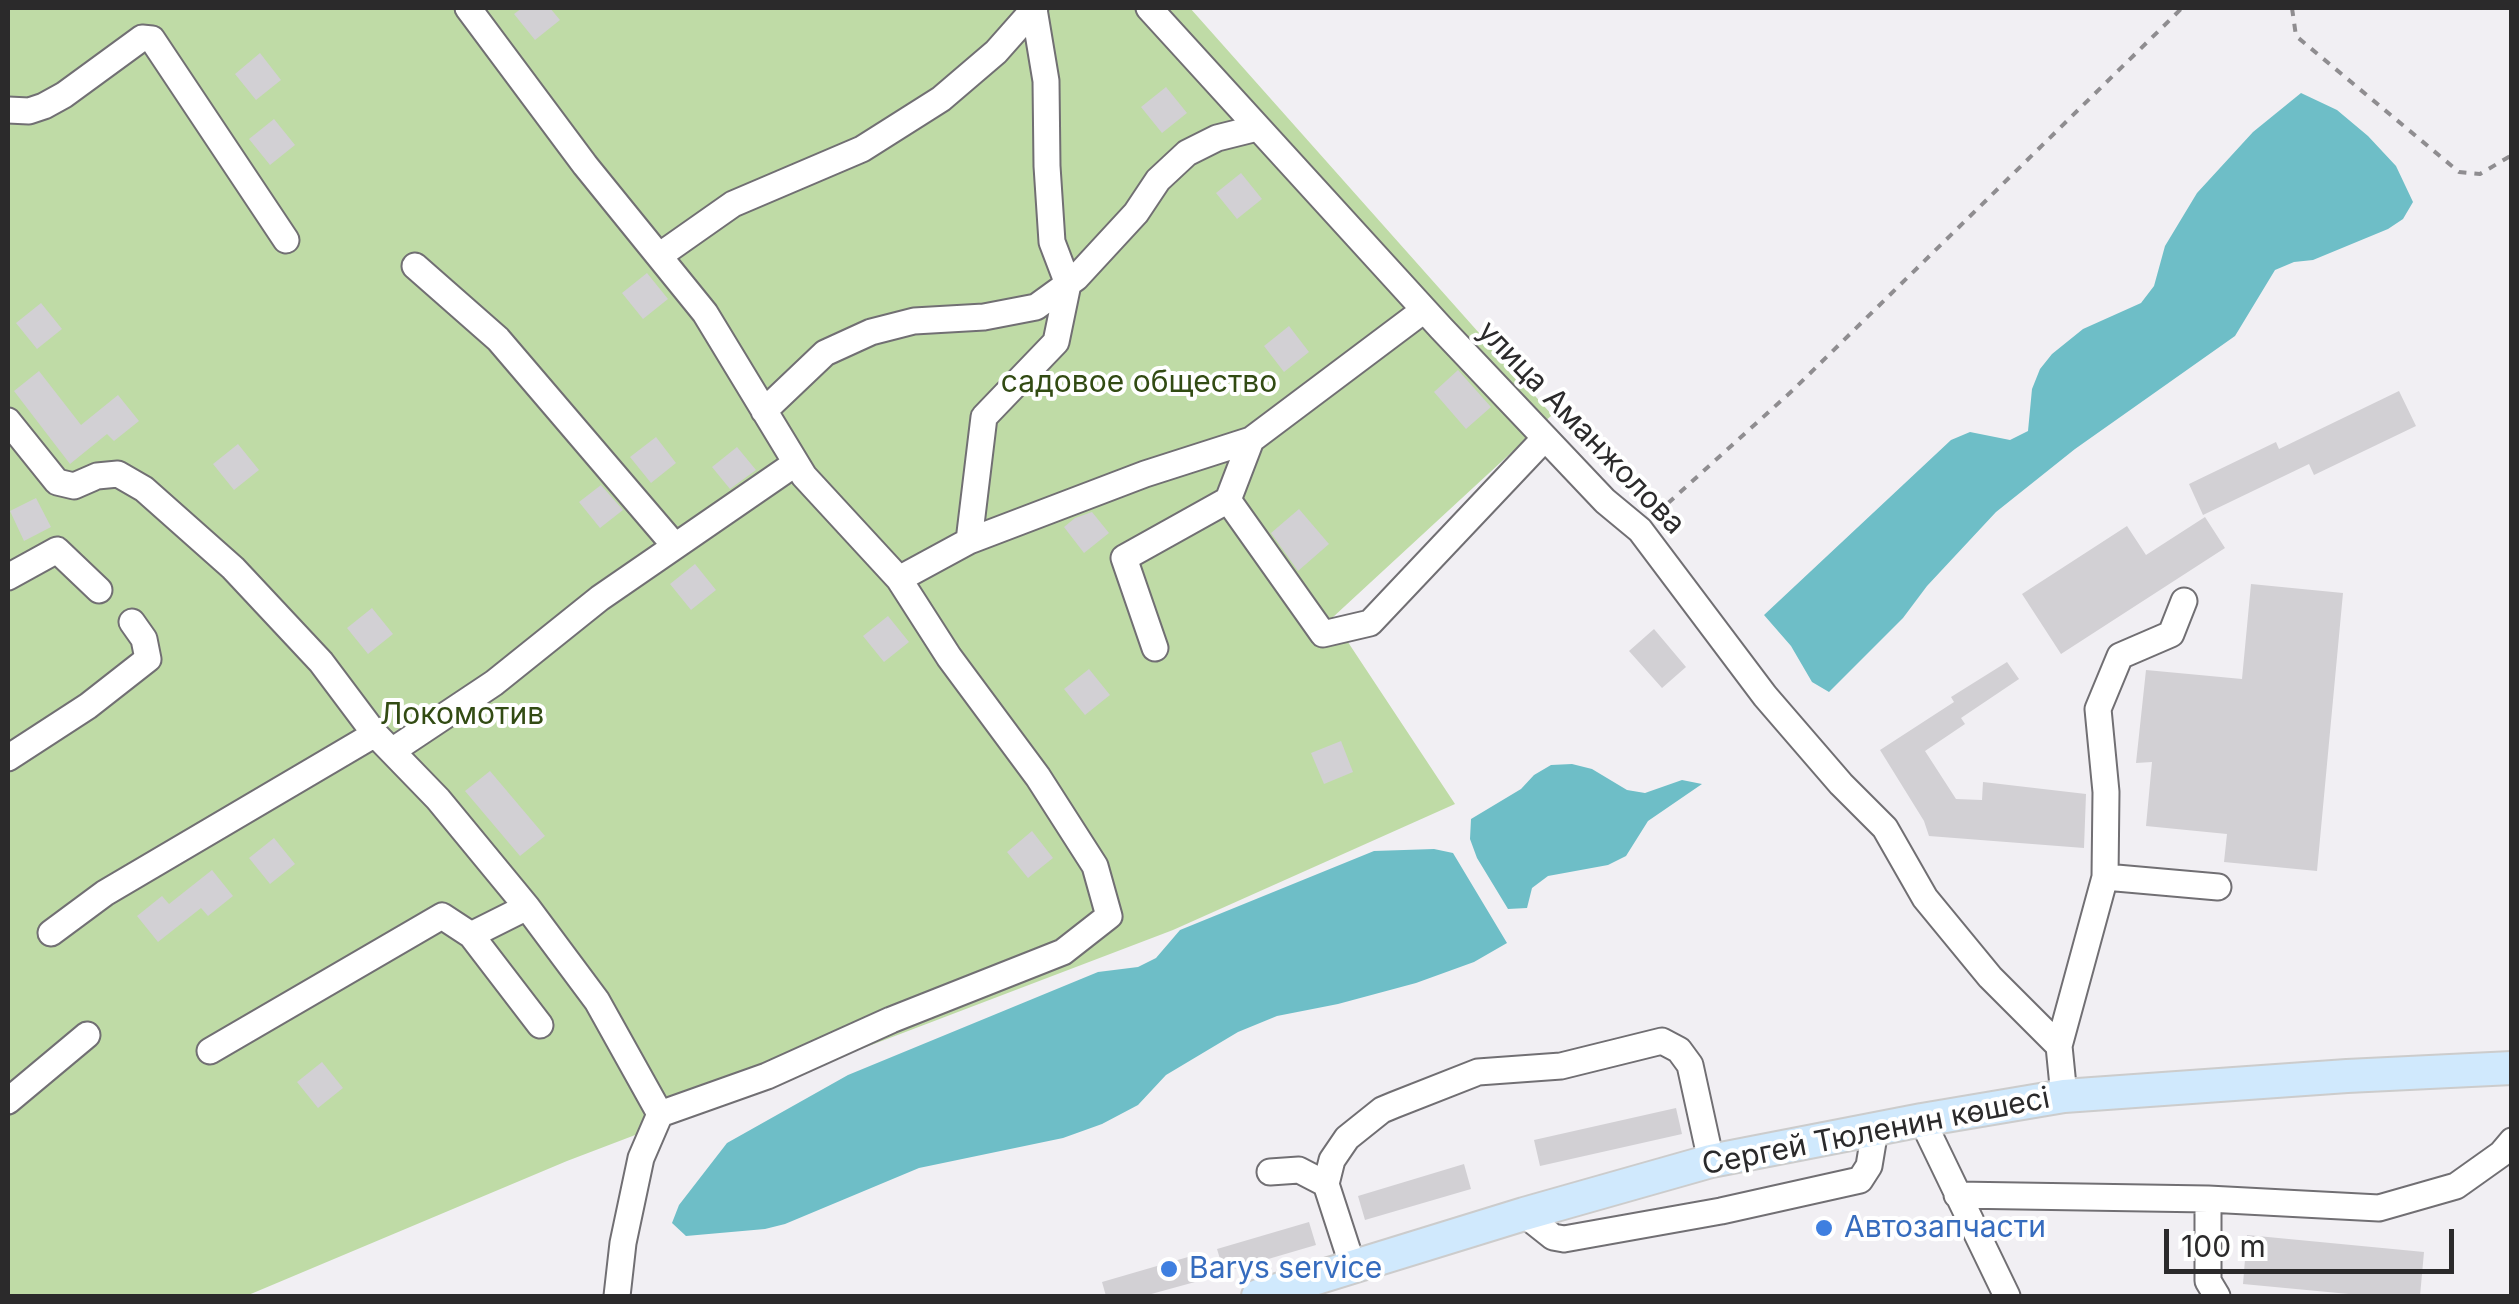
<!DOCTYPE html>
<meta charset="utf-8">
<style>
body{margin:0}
#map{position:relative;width:2519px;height:1304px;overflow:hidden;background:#f1eff3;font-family:Inter,sans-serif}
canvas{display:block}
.frame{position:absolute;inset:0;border:10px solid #2b2a2b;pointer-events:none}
.scale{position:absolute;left:2164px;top:1229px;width:290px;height:45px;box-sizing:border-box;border:5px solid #2b2a2b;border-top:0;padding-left:12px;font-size:30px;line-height:35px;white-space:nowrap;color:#2b2a2b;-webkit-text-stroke:8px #fff;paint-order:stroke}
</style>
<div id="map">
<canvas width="2519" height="1304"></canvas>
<div class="frame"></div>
<div class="scale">100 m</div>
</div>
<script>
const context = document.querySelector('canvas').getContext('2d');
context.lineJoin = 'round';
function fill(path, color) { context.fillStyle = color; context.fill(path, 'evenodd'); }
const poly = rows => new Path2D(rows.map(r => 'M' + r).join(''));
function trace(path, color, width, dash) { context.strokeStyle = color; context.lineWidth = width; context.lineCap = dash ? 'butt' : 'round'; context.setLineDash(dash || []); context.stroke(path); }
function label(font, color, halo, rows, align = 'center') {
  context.font = font + ' Inter,sans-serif'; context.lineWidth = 8; context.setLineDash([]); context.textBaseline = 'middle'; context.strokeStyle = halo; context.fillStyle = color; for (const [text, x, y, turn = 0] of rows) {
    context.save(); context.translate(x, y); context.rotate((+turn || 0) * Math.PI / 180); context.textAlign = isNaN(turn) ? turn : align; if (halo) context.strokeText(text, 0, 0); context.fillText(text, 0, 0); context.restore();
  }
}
const green = poly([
 [8,8,1190,8,1552,415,1332,618,1455,804,1173,930,567,1161,246,1296,8,1296]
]);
const water = poly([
 [2301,93,2337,110,2368,136,2396,166,2413,202,2403,219,2388,229,2313,260,2294,262,2275,270,2235,336,2075,449,1996,512,1927,586,1903,618,1829,692,1812,682,1791,646,1764,615,1951,440,1970,432,2010,440,2028,431,2032,389,2040,369,2052,354,2083,329,2141,303,2154,286,2165,246,2197,193,2253,132],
 [1572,764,1592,769,1627,790,1645,793,1682,780,1702,784,1648,821,1626,856,1608,865,1548,876,1532,888,1527,908,1508,909,1477,858,1470,839,1471,819,1521,789,1534,775,1551,765],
 [1434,849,1453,853,1507,943,1474,962,1416,983,1338,1004,1277,1016,1238,1032,1166,1075,1138,1105,1102,1124,1063,1138,919,1168,785,1224,765,1229,686,1236,672,1223,679,1205,727,1143,848,1075,1098,972,1138,967,1156,958,1180,930,1374,851]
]);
const building = poly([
 [522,8,550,8,560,20,535,40,514,14],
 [260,53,281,80,256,100,235,74],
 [1166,87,1187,113,1162,133,1141,107],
 [274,119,295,145,270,165,249,139],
 [1241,173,1262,199,1237,219,1216,193],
 [647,273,668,299,643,319,622,293],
 [41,303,62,329,37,349,16,323],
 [1289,326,1309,352,1284,372,1264,346],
 [1458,370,1491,407,1466,429,1434,392],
 [39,371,81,425,118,395,139,421,114,441,107,434,70,464,14,391],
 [2399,391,2416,426,2314,475,2309,464,2203,515,2189,484,2276,442,2279,449],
 [656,437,676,463,651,483,630,457],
 [238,444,259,470,234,490,213,464],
 [737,447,756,470,730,489,712,467],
 [601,485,623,510,600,528,579,502],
 [36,498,51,527,24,541,10,511],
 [1299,509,1329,544,1298,571,1271,533],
 [1092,512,1109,533,1084,553,1064,527,1075,518],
 [2205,517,2225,548,2061,654,2022,594,2127,526,2146,555],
 [695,564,716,590,691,610,670,584],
 [2251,584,2343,593,2317,871,2224,862,2227,834,2146,826,2152,762,2136,763,2146,670,2242,679],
 [372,608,393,634,368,654,347,628],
 [888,616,909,642,884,662,863,636],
 [1654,629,1686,667,1662,688,1629,651],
 [2007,662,2019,679,1961,718,1965,724,1925,751,1956,799,1982,800,1983,782,2086,794,2084,848,1929,836,1924,821,1880,750,1954,702,1951,697],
 [1089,669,1110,695,1085,715,1064,689],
 [1341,741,1353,772,1324,784,1311,753],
 [490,771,545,836,520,856,465,791],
 [1032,831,1053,858,1028,878,1007,852],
 [274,838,295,864,270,884,249,858],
 [212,870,233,896,208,916,201,908,158,942,137,916,162,896,169,904],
 [322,1062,343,1088,318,1108,297,1082],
 [1676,1108,1682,1134,1540,1166,1534,1140],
 [1464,1164,1471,1189,1365,1220,1358,1196],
 [1309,1222,1316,1245,1224,1272,1217,1249],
 [2247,1235,2424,1252,2420,1296,2370,1296,2243,1284],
 [1188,1257,1195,1282,1144,1296,1106,1296,1102,1282]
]);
const path = poly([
 [2292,8,2296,36,2459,172,2480,174,2512,155],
 [1656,514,1793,390,2182,8]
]);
const minor = poly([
 [468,8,585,165,705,313,804,476,899,579,949,657,1038,777,1095,866,1109,916,1063,952,891,1020,767,1076,660,1114,641,1158,623,1243,617,1296],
 [1149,8,1441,328,1605,501,1640,530,1765,696,1841,784,1885,828,1925,898,1990,977,2059,1046],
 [8,110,29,111,44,106,64,95,142,38,152,39,286,240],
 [659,256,733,204,862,149,941,99,996,52,1035,8],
 [415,266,498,339,675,546],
 [764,411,825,353,871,332,914,321,984,317,1036,307,1076,278,1136,213,1158,180,1187,153,1217,138,1257,128],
 [8,421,57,482,74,486,97,476,118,474,144,489,233,568,321,662,375,734,438,799,527,907,597,1001,660,1114],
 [1251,440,1228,500,1323,634,1370,623,1545,438],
 [969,541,1145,474,1251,440,1424,310],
 [8,577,57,550,99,590],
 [899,579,969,541,984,417,1056,342,1068,284,1052,242,1047,166,1046,81,1034,9],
 [1155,648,1124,558,1228,500],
 [392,751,494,683,600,598,796,463],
 [8,758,88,706,148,659,144,639,132,622],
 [2105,877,2106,792,2098,709,2120,656,2171,634,2184,601],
 [51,933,105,893,375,734],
 [471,935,540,1025],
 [210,1051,442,916,471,935,527,907],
 [2064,1096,2059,1046,2105,877,2218,887],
 [8,1101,87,1035],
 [1922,1120,2007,1296],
 [1270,1172,1299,1170,1326,1184,1353,1267],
 [1326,1184,1332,1160,1347,1138,1382,1110,1394,1105,1478,1072,1561,1066,1662,1041,1679,1050,1690,1065,1711,1161],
 [1957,1195,2208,1199,2379,1208,2456,1186,2501,1154,2512,1141],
 [2208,1199,2208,1281,2217,1296],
 [1524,1214,1553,1237,1564,1239,1721,1211,1860,1180,1869,1166,1875,1130]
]);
const major = poly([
 [1258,1296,1524,1214,1711,1161,1922,1120,2064,1096,2347,1076,2512,1068]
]);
const markers = [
 [1824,1228,10,"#3f7fe0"],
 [1169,1269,10,"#3f7fe0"]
];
const parkNames = [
 ["садовое общество",1139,383],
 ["Локомотив",462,715]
];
const streetNames = [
 ["улица Аманжолова",1581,428,46],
 ["Сергей Тюленин көшесі",1876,1132,-11]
];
const shopNames = [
 ["Автозапчасти",1844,1228],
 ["Barys service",1189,1269]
];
fill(green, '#bfdba6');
fill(water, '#6ebec7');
fill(building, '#d2d0d4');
trace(minor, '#716f73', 29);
trace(major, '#ccc', 36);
trace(path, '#8f8d90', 4, [8, 8]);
trace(minor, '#fff', 25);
trace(major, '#d0e9fd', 32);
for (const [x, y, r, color] of markers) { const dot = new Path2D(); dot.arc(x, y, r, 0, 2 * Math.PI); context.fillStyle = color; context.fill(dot); trace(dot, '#fff', 4); }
label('30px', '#324b13', '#fff', parkNames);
label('30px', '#2b2a2b', '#fff', streetNames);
label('30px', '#366cbe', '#fff', shopNames, 'left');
</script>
